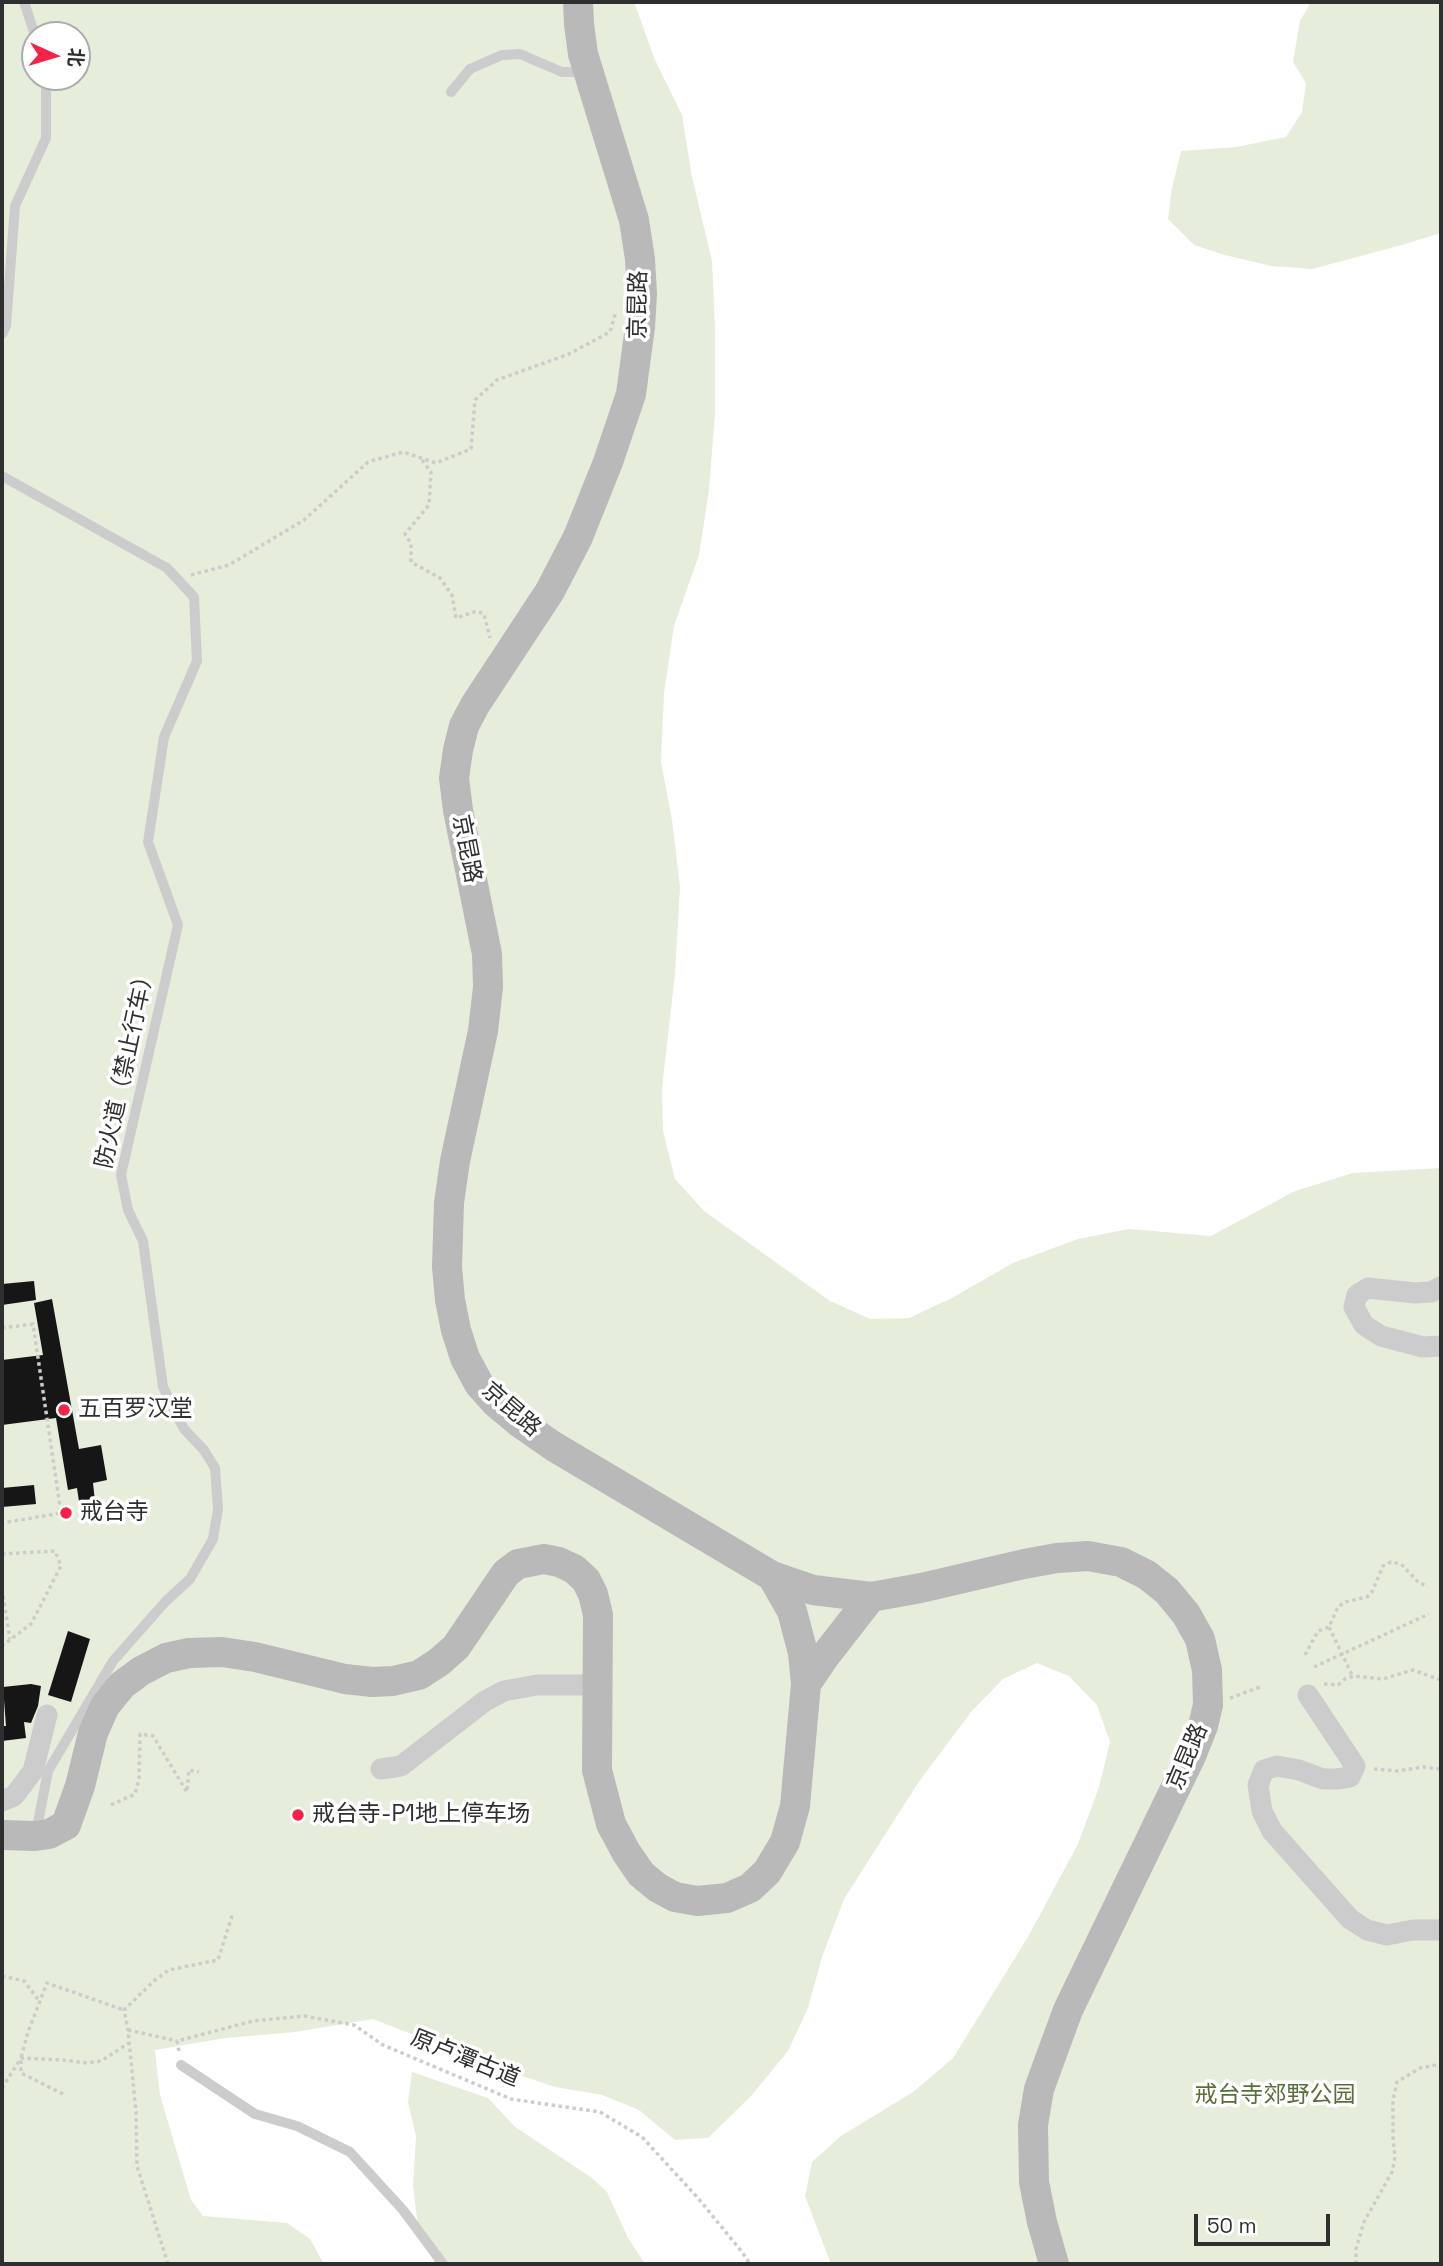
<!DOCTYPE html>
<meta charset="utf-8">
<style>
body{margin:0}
#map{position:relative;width:1443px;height:2266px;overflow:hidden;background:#fff;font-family:"Space Grotesk","Noto Sans SC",sans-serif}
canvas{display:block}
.frame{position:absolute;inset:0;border:4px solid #2f2f2f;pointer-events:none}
.north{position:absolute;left:21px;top:21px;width:70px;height:70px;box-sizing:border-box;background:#fff;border:2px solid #acacac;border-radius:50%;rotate:94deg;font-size:19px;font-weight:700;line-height:28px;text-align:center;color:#2f2f2f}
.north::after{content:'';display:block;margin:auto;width:24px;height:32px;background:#f62146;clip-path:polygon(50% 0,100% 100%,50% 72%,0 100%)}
.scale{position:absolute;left:1194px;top:2214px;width:136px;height:32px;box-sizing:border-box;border:4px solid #2f2f2f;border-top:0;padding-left:9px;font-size:21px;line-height:24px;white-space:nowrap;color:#2f2f2f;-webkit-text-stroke:5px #fff;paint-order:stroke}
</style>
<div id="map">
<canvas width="1443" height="2266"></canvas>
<div class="frame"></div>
<div class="north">北</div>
<div class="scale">50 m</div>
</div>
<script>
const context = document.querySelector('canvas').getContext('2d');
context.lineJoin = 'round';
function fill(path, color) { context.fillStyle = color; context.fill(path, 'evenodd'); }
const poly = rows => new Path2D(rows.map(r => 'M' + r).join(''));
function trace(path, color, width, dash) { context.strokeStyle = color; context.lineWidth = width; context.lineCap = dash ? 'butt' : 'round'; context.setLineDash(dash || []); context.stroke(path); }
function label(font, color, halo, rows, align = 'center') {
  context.font = font + ' "Space Grotesk","Noto Sans SC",sans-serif'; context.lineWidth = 7; context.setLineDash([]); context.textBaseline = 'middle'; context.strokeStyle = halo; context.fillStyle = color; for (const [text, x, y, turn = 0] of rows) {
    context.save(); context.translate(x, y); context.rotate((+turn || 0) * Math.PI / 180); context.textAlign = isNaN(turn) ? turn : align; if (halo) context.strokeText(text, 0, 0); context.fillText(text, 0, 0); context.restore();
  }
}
const green = poly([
 [2,2,634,2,655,60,682,115,692,177,712,261,715,329,715,413,709,490,699,555,674,626,664,693,661,762,672,820,680,887,675,974,662,1088,663,1131,675,1179,704,1211,830,1301,870,1319,909,1318,952,1298,1013,1263,1078,1239,1129,1229,1211,1236,1295,1191,1353,1173,1441,1168,1441,2264,831,2264,805,2196,812,2162,841,2136,913,2092,953,2058,1028,1937,1078,1844,1099,1787,1110,1742,1097,1705,1069,1676,1037,1663,1003,1679,971,1712,918,1783,844,1899,822,1957,808,2008,788,2051,751,2096,708,2138,675,2140,639,2110,602,2095,555,2087,496,2067,373,2019,295,2032,226,2038,155,2050,160,2095,191,2200,203,2216,287,2223,310,2239,324,2264,2,2264],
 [35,35,77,35,77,77,35,77],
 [1311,2,1441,2,1441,233,1402,245,1312,269,1271,266,1225,255,1194,245,1168,219,1172,188,1181,151,1236,147,1286,137,1302,112,1306,83,1293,62,1300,21],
 [412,2072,488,2098,515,2127,592,2178,607,2192,628,2238,645,2264,435,2264,418,2226,413,2186,416,2136,408,2102]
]);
const building = poly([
 [34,1281,36,1300,2,1305,2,1284],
 [52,1299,79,1449,101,1445,107,1480,93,1483,97,1520,82,1522,77,1488,68,1490,56,1418,2,1425,2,1360,43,1355,34,1303],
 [34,1485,36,1504,2,1507,2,1488],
 [68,1631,90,1639,71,1702,48,1695],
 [31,1684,41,1686,38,1706,31,1723,24,1722,26,1738,2,1741,2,1726,6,1726,3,1687]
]);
const path = poly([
 [422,460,431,472,429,505,405,534,411,543,411,562,440,578,452,595,456,618,477,611,484,614,490,638],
 [191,575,229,565,304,520,368,462,403,452,436,463,471,449,475,400,497,380,569,354,610,332,616,311],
 [2,1328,33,1324,61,1513,2,1523],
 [2,1554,55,1551,61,1566,31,1624,2,1646],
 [2,1589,10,1639],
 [1329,1627,1353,1677],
 [1305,1655,1318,1631,1329,1627,1338,1607,1345,1602,1367,1597,1372,1592,1383,1566,1391,1562,1401,1564,1419,1583,1428,1586],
 [1314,1667,1429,1614],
 [1324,1684,1338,1685,1345,1679,1354,1676,1383,1679,1413,1670,1441,1680],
 [1230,1698,1263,1686],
 [1374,1769,1397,1771,1423,1767,1441,1769],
 [111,1805,135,1794,139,1779,140,1734,153,1736,187,1792,189,1770,199,1772],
 [2,1976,24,1981,40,2002],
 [128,2030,177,2041],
 [179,2051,177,2041,253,2021,304,2016,354,2025,383,2045,511,2099,600,2112,642,2137,698,2198,742,2252,750,2264],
 [2,2088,21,2058,63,2060,87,2063,101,2061,129,2043],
 [63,2094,21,2073,21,2058,28,2032,47,1983,124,2010],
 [168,2264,137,2166,136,2112,128,2030,124,2010,155,1980,169,1970,218,1960,233,1913],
 [1356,2264,1356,2249,1364,2222,1392,2172,1395,2157,1393,2138,1393,2100,1397,2082,1420,2068,1441,2064]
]);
const lane = poly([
 [24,2,35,35],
 [451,92,470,69,502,55,520,54,562,72,584,72],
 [2,334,6,326,15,206,46,138,46,77],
 [2,476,167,568,194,597,197,661,164,737,148,842,178,925,121,1175,128,1210,143,1241,163,1387,184,1429,204,1450,215,1468,218,1509,213,1539,190,1579,166,1601,113,1661,48,1771,36,1833],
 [181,2065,255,2114,297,2126,350,2152,403,2210,443,2264]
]);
const street = poly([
 [1441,1287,1431,1292,1415,1293,1368,1288,1357,1295,1354,1307,1364,1325,1381,1336,1423,1347,1441,1346],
 [1308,1695,1355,1766,1350,1777,1337,1779,1323,1779,1299,1770,1277,1766,1264,1770,1258,1785,1262,1811,1272,1831,1350,1919,1367,1930,1387,1935,1413,1930,1441,1930],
 [381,1769,401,1766,485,1701,504,1691,537,1685,597,1685],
 [2,1801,14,1796,33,1771,47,1715]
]);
const secondary = poly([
 [578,2,579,24,583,54,634,220,640,259,642,294,640,327,631,394,608,462,578,537,550,591,475,705,464,726,458,750,454,778,458,810,487,954,488,987,483,1031,455,1161,449,1203,447,1267,450,1300,456,1330,465,1358,479,1384,496,1403,520,1423,553,1446,772,1576,813,1590,871,1597,921,1588,1024,1564,1057,1558,1088,1556,1121,1562,1147,1575,1167,1591,1186,1614,1200,1639,1207,1670,1208,1705,1203,1726,1191,1756,1068,2010,1039,2089,1033,2125,1034,2182,1042,2222,1054,2264],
 [772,1576,792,1611,803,1653,806,1684,825,1656,871,1597],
 [2,1835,35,1836,49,1834,66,1825,80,1786,93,1733,105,1706,122,1685,141,1671,166,1658,189,1653,222,1652,255,1657,345,1679,372,1682,393,1681,419,1675,439,1662,456,1647,506,1573,518,1564,544,1559,559,1562,574,1569,586,1580,593,1594,598,1615,597,1770,611,1824,626,1852,641,1874,658,1888,675,1897,697,1901,727,1898,750,1888,767,1872,785,1842,795,1806,806,1684]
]);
const markers = [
 [64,1410,7,"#f62146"],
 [66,1513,7,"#f62146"],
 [298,1815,7,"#f62146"]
];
const streetNames = [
 ["京昆路",639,305,-89],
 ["京昆路",466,849,79],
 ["防火道（禁止行车）",126,1067,-78],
 ["京昆路",511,1410,41],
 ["京昆路",1188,1757,-67],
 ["原卢潭古道",465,2059,22]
];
const poiNames = [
 ["五百罗汉堂",78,1410],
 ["戒台寺",80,1513],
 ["戒台寺-P1地上停车场",312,1815]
];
const parkNames = [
 ["戒台寺郊野公园",1275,2096]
];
fill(green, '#e7eddb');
fill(building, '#161616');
trace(path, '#ccc', 3.5, [3.5, 3.5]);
trace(lane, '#ccc', 10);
trace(street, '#ccc', 21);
trace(secondary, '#b9b9b9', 30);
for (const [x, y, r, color] of markers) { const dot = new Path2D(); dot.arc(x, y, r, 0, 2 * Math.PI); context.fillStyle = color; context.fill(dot); trace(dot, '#fff', 2.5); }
label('23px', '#2f2f2f', '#fff', streetNames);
label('23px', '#2f2f2f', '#fff', poiNames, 'left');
label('23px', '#576f38', '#fff', parkNames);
</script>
